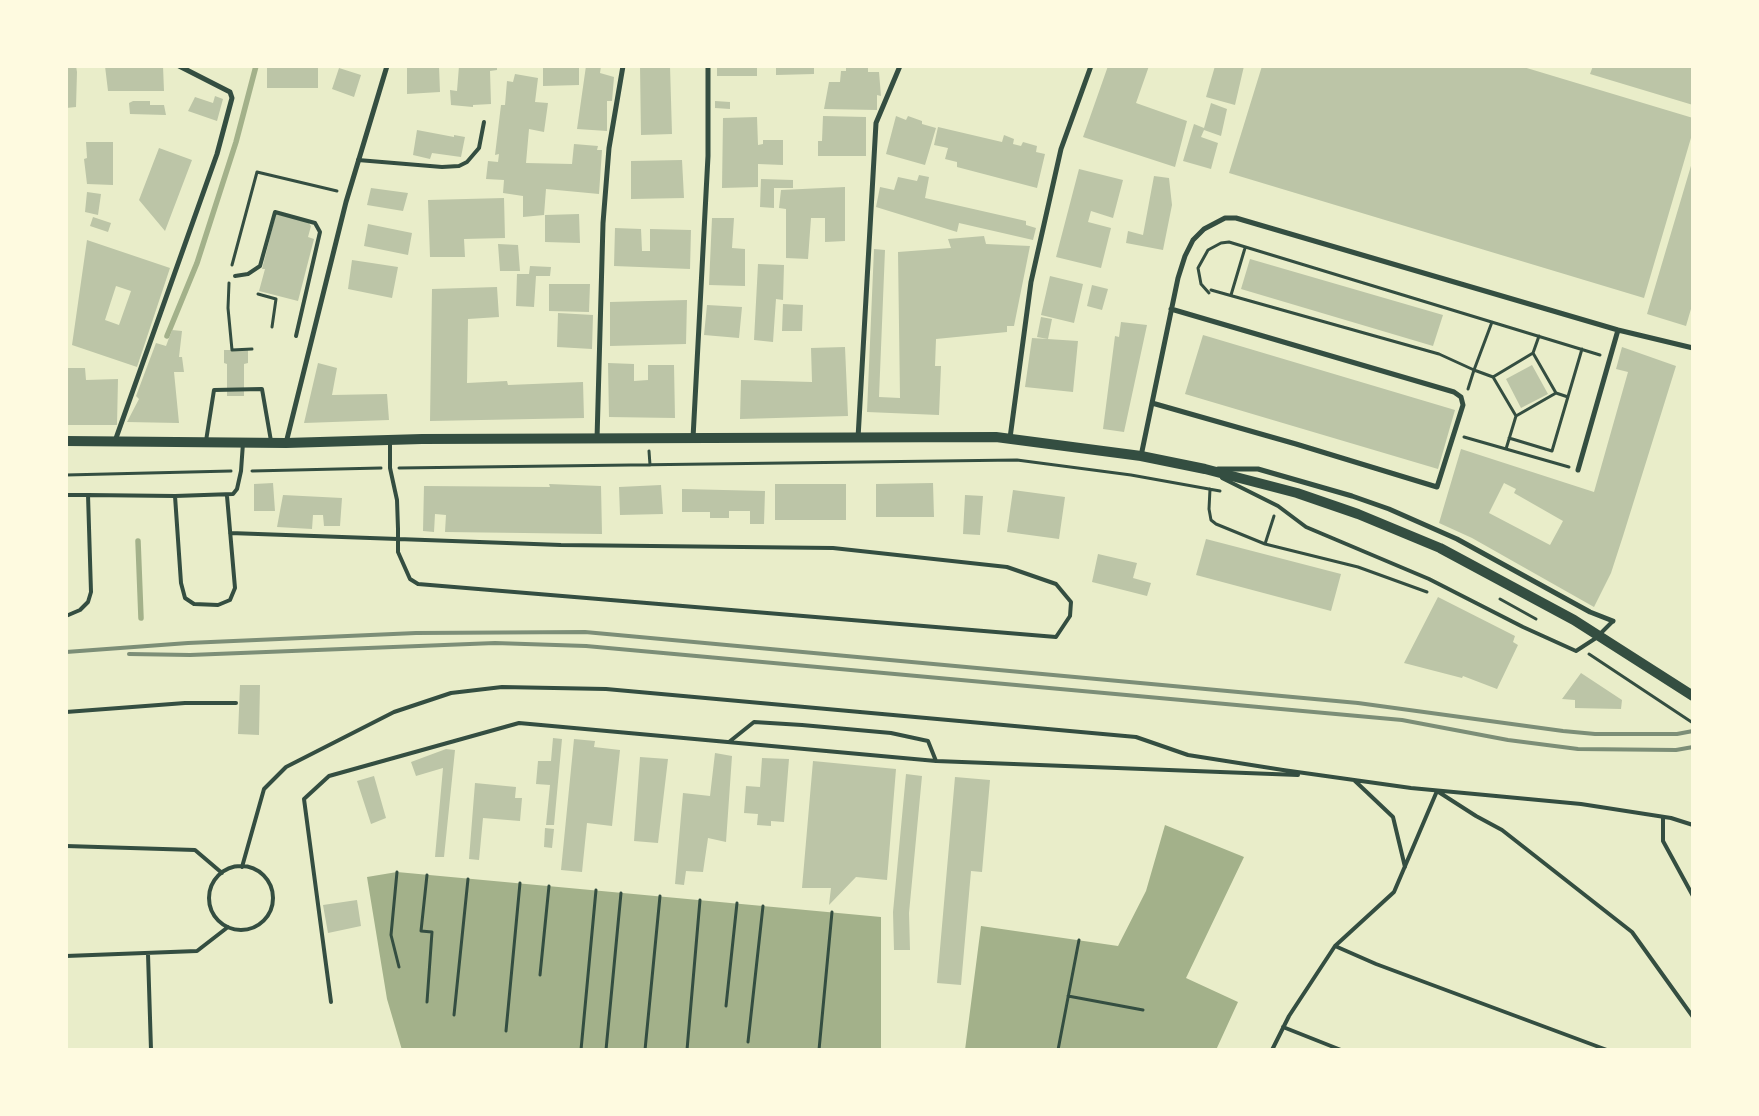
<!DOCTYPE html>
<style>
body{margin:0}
#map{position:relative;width:1759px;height:1116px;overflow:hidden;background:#e9edc9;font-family:"Public Sans",sans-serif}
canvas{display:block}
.frame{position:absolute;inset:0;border:68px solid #fefae0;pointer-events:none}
</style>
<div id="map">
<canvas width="1759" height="1116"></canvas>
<div class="frame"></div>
</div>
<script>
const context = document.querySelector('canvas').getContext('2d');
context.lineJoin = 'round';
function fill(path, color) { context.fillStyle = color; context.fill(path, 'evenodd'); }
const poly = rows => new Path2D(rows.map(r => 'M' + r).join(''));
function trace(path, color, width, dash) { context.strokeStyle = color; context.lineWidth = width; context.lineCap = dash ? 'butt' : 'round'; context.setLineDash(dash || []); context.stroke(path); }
const water = poly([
 [1165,825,1244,857,1186,978,1238,1002,1216,1050,965,1050,981,926,1118,946,1146,891],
 [397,872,881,917,881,1050,402,1050,387,999,367,877]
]);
const stream = poly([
 [167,336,197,263,236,142,256,66],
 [138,541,141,618]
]);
const building = poly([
 [66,66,76,66,77,72,76,107,66,108],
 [105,66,163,66,164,91,108,91],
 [267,66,318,66,318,88,267,88],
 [407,66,439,66,440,92,407,94],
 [459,66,497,66,497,70,490,71,491,104,473,105,473,107,451,105,450,90,457,91],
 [543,66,579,66,579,85,543,86],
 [586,66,601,66,600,73,614,77,612,101,607,101,607,131,577,129],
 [640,66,670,66,672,134,641,135],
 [717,66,757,66,757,76,717,76],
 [776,66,814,66,814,74,776,75],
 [846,66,868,66,868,72,879,72,881,96,877,95,877,110,824,109,829,82,840,82,841,71,846,71],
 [1108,66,1149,66,1136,103,1187,121,1175,167,1083,137],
 [1215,66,1244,66,1235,105,1206,97],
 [1262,66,1520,66,1693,118,1693,131,1644,298,1229,173],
 [1593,66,1693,66,1693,105,1590,74],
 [339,68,361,75,354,97,332,89],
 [515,74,538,78,535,102,548,103,544,132,529,129,526,163,572,164,574,144,598,146,597,150,602,150,599,194,546,189,544,215,523,217,523,196,503,193,504,180,486,179,488,161,498,162,499,154,495,155,501,105,505,105,507,81,513,82],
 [215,96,223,99,217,121,188,111,195,97,213,103],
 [133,101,150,101,150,105,164,105,166,115,130,114,129,103],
 [715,101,730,102,730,109,715,108],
 [1211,103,1227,109,1221,136,1204,130,1201,137,1218,143,1211,169,1183,161,1194,124,1204,128],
 [823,116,866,117,866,156,818,156,818,141,822,141],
 [896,116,906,120,908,116,922,121,922,124,936,128,925,165,886,154],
 [757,117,758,145,763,144,763,140,783,140,783,165,758,164,758,187,722,188,723,118],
 [938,127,1002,142,1004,135,1014,139,1013,144,1021,146,1023,142,1037,146,1036,152,1045,154,1037,188,957,167,957,162,945,159,948,148,934,145],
 [417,130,454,137,454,135,465,137,461,157,432,153,430,159,413,155],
 [86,142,113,142,113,185,87,184,84,159,87,158],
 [159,148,192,160,165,231,139,200],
 [1693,159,1693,302,1686,326,1647,314],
 [682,160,684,198,631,199,631,161],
 [1079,169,1123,180,1113,218,1091,211,1088,222,1111,228,1101,268,1056,257],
 [919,175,929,177,925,198,1026,221,1026,225,1036,228,1033,240,959,223,957,232,876,207,880,187,894,190,898,177,917,181],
 [1154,176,1169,178,1172,205,1163,250,1126,243,1128,231,1143,235],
 [761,179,793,180,793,188,774,188,774,208,760,207],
 [845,187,845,241,825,242,825,218,811,218,808,259,786,258,786,209,779,208,781,190],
 [371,188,408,193,403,211,367,205],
 [87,192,101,194,98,215,85,212],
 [504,198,505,238,464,239,465,257,430,257,428,200],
 [276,214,308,222,311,226,308,237,314,239,298,301,259,291,265,269,262,269],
 [579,214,580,243,545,242,545,215],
 [93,217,111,223,108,232,90,226],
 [712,218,734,218,732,248,745,249,745,286,709,285],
 [368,224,412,233,408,255,364,246],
 [615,228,641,229,642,251,650,251,650,229,691,230,690,269,614,266],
 [984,236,986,244,1030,246,1014,326,1007,326,1007,332,936,339,935,366,941,366,939,415,867,412,874,249,885,250,879,397,900,398,898,252,951,248,948,239],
 [87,240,170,268,137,367,72,345],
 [116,286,131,291,119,325,105,320],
 [498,244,518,245,520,271,500,271],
 [1250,259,1443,315,1433,346,1241,289],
 [352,260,398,267,392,298,348,289],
 [758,264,784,265,783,300,776,299,773,342,754,340],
 [530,266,551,267,550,276,536,276,534,307,516,306,517,274,529,274],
 [1050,276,1083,284,1074,323,1041,315],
 [549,284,590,284,589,312,549,311],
 [1092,285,1108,289,1102,310,1087,306],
 [497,287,499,317,468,319,467,383,507,381,508,385,583,382,584,418,430,421,432,289],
 [687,300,686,344,610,346,610,302],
 [783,304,803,305,802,331,782,331],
 [707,305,742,307,739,338,704,335],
 [558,313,593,315,592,349,557,347],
 [1041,317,1052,319,1048,339,1037,337],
 [1121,322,1147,325,1124,432,1103,429,1115,336,1119,337],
 [172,330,182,331,179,357,182,357,184,372,174,372,179,423,127,422,139,399,136,396,156,343,166,346],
 [1203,335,1455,410,1438,469,1185,394],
 [1032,338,1078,341,1073,392,1025,387],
 [845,347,848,416,740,419,741,380,812,382,811,348],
 [1622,347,1676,366,1623,536,1611,573,1594,607,1472,538,1439,523,1461,449,1594,492,1628,372,1616,369],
 [1504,483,1516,489,1514,493,1563,521,1550,545,1489,513],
 [224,350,248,350,248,363,244,364,244,396,227,396,227,364,224,363],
 [318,363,337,368,332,395,387,394,389,420,304,423],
 [608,363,634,364,634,381,648,380,648,365,674,365,675,418,609,417],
 [1532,365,1548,394,1521,408,1506,379],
 [66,368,85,368,86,380,118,379,117,425,66,425],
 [273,483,275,511,254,511,254,484],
 [933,483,934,517,876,517,876,484],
 [549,484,601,486,602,534,445,532,446,515,435,514,434,532,423,531,424,486,550,487],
 [775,484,846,484,846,520,775,520],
 [661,485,663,514,620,515,619,487],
 [682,489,765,491,764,524,750,524,750,511,729,511,729,518,710,518,710,512,682,512],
 [1013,490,1065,497,1059,539,1007,532],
 [283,495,342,498,340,526,324,526,323,515,313,515,312,529,277,527],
 [965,495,983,496,980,535,963,534],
 [1206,539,1341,574,1331,611,1196,575],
 [1098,554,1137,563,1133,578,1151,583,1147,596,1092,582],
 [1438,597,1515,636,1513,642,1518,645,1497,689,1463,676,1462,678,1404,663],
 [1581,673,1622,700,1621,709,1575,708,1575,700,1562,699],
 [240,685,260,685,259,735,238,734],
 [553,738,562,739,554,825,546,825,550,785,536,784,538,761,551,761],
 [574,739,595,741,594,747,620,750,612,826,587,823,582,872,561,870],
 [446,749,455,750,444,857,435,857,443,768,416,776,411,762],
 [715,753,732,756,726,842,708,838,703,872,686,871,684,885,675,884,683,793,710,796],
 [640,757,668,759,658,843,634,841],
 [762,758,789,759,784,822,771,821,771,826,757,825,758,814,744,813,746,786,760,787],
 [813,761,896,769,887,880,856,877,829,905,831,888,802,888],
 [906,774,922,776,909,913,910,950,894,950,893,912],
 [374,776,386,818,371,824,357,781],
 [955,777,990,780,982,872,971,871,961,985,937,983],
 [475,783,516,787,515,798,522,798,520,821,483,818,479,860,469,859],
 [545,828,554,829,552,848,544,847],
 [357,900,361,926,328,933,323,905]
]);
const path = poly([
 [232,265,257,172,337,191],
 [229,283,228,308,232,350,252,349],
 [1211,290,1439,354,1474,370,1492,322],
 [1209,293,1201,284,1198,268,1208,250,1221,243,1229,242,1600,355],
 [258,294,276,299,272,327],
 [1231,295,1245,248],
 [1533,353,1556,393,1568,397],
 [1493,377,1533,353,1539,336],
 [1468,389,1474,370,1493,377,1516,416],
 [1464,437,1569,467],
 [1509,438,1552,451,1582,349],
 [1506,449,1516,416,1556,393],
 [649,451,650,465],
 [399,468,1017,460,1131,475,1220,491],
 [252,471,381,468],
 [66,475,231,471],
 [1210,489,1209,509,1211,520,1216,524,1265,544,1274,516],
 [1265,544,1358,567,1427,592],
 [1500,599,1536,619],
 [1589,654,1693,723],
 [397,872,391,935,399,967],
 [540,975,549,886],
 [1068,996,1143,1010],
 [427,1002,432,932,421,931,427,875],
 [726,1006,737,903],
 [454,1015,468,879],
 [506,1031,520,883],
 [748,1042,763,906],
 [581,1050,596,890],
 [606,1050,621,893],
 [645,1050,660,896],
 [687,1050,700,900],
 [819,1050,832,912],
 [1058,1050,1079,940]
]);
const service = poly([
 [358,160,442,167,459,166,467,162,479,148,484,122],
 [235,276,248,274,260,266,275,212,315,223,320,232,296,336],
 [206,441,214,390,262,389,271,441],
 [1222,478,1278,506,1306,527,1429,579,1523,627,1576,651,1596,638,1613,621],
 [66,495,88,495,91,592,88,602,80,610,66,616],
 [88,495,175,496,233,494,237,489,241,471,243,443],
 [175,496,181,583,185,598,194,604,218,605,230,600,235,588,227,496],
 [230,533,398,539,561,545,833,548,1007,567,1056,584,1071,602,1070,616,1056,637,418,584,410,579,398,552,398,529,397,500,390,468,390,440],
 [66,712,185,703,236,703],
 [729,742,754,722,802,725,891,733,928,741,936,761],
 [1354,780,1393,817,1405,867],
 [1663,817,1663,841,1693,896],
 [66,846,195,850,222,873],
 '209 898a32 32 0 1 1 64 0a32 32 0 1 1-64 0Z',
 [242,867,264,789,286,767,394,712,451,693,502,687,606,689,1136,737,1188,755,1283,770,1411,788,1581,804,1671,818,1693,825],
 [1335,946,1376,964,1607,1050],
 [148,954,151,1050],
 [66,956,197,951,228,927],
 [331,1002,304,799,329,776,519,723,936,761,1298,775],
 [1283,1027,1341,1050],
 [1272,1050,1289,1016,1335,946,1394,892,1437,791,1476,816,1502,830,1632,932,1693,1017]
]);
const minor = poly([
 [1152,403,1296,444,1437,487,1463,405,1461,397,1454,392,1171,309],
 [693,438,708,156,708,68],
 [858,438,876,123,900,66],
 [1010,438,1031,282,1061,149,1091,66],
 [597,439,603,223,609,148,623,66],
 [115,441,217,154,232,98,230,92,179,66],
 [286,443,346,202,387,66],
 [1141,456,1178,278,1185,256,1193,240,1204,229,1225,218,1236,218,1618,330,1693,348],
 [1218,469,1258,469,1352,496,1389,509,1457,539,1590,612,1613,621],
 [1578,470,1618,330]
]);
const secondary = poly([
 [66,441,286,443,422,439,996,437,1141,456,1205,469,1297,493,1358,514,1440,548,1574,620,1693,696]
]);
const rail = poly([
 [66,652,188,643,416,633,585,632,1358,703,1563,731,1595,734,1677,734,1693,731],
 [129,654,190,655,495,643,586,646,1402,720,1508,740,1578,749,1676,750,1693,747]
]);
fill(water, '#a3b18a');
trace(stream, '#a3b18a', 5.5);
fill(building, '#bcc5a7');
trace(path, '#344e41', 3);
trace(service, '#344e41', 4);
trace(minor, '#344e41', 5);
trace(secondary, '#344e41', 10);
trace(rail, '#7c8e77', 4);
</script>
